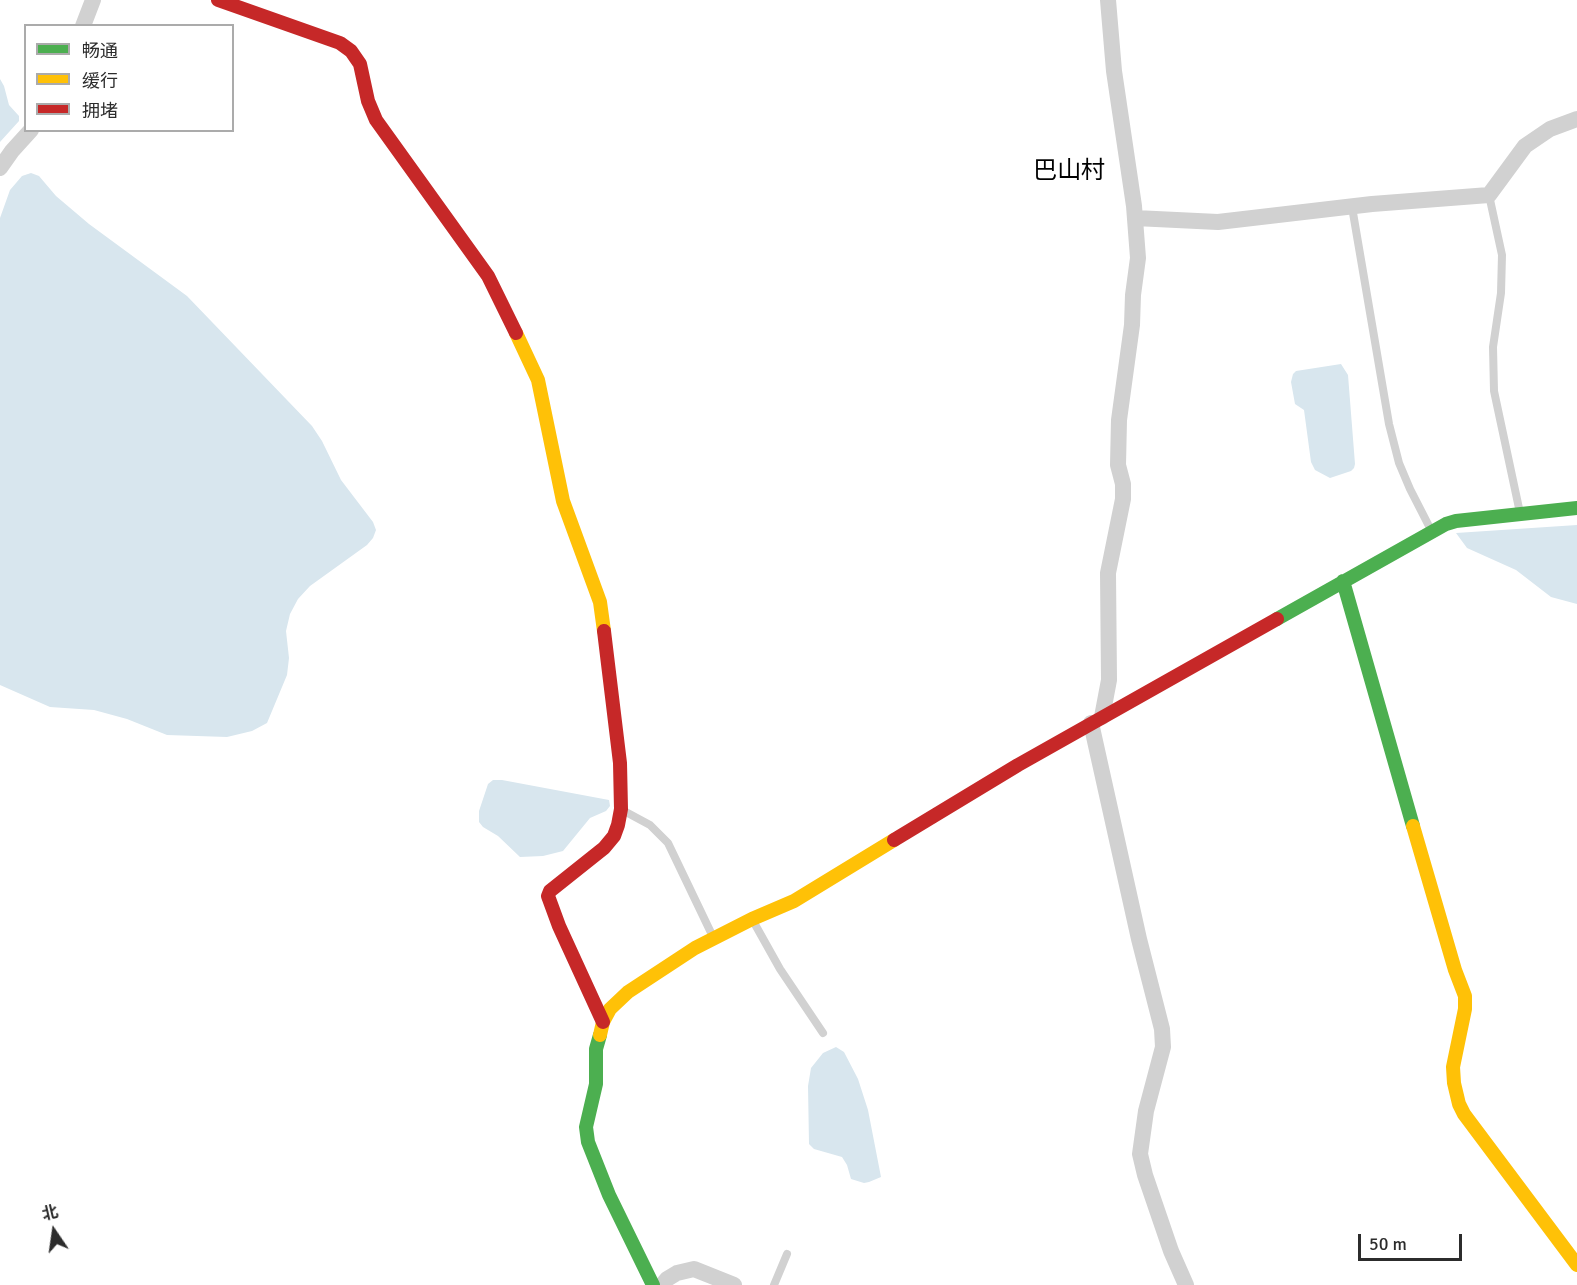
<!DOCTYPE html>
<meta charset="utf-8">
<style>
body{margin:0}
#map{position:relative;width:1577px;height:1285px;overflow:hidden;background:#fff;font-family:Signika,"Noto Sans SC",sans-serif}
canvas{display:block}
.legend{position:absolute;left:24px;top:24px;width:210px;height:108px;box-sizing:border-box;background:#fff;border:2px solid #ababab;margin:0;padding:8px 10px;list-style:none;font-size:18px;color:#2c2c2c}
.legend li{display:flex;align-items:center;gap:12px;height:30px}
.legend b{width:30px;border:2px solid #ababab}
.north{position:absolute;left:24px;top:1201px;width:60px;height:60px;-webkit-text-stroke:4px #fff;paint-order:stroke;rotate:347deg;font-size:16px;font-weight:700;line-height:24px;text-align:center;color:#2c2c2c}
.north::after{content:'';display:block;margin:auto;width:21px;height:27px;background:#2c2c2c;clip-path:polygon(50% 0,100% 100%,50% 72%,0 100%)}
.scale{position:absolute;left:1358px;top:1234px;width:104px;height:27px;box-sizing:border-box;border:3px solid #2c2c2c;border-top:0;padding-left:8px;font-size:18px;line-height:21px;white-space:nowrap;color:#2c2c2c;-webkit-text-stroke:4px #fff;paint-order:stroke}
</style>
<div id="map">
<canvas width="1577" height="1285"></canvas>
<ul class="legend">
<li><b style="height:8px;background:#4caf50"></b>畅通</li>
<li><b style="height:8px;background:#ffc107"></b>缓行</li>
<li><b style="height:8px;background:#c62828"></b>拥堵</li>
</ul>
<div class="north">北</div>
<div class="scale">50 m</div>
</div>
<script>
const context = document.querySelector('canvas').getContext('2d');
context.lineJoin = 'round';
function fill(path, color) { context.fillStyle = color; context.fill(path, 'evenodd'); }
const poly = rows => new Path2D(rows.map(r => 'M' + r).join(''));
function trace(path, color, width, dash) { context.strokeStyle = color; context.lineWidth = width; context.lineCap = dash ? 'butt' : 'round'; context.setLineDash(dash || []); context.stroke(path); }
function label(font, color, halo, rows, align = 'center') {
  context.font = font + ' Signika,"Noto Sans SC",sans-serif'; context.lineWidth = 6; context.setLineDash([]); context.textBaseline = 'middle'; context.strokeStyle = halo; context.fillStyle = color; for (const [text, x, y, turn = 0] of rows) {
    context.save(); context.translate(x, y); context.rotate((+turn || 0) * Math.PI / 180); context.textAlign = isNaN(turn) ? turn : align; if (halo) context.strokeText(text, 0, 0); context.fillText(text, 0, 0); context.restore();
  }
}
const water = poly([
 [0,79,4,86,9,105,19,116,19,121,0,142],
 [31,173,39,176,56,196,89,224,187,296,312,426,322,441,341,480,373,522,376,530,373,538,367,545,310,586,298,599,290,614,286,631,289,658,287,675,267,723,252,731,227,737,167,735,127,719,94,710,50,707,0,685,0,218,10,190,22,176],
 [1341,364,1348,375,1355,464,1354,468,1351,471,1330,478,1315,470,1311,462,1304,410,1295,404,1291,382,1293,374,1296,371],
 [1577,525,1577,604,1551,597,1516,570,1467,548,1456,533],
 [493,780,502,780,609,800,610,806,606,811,590,818,563,851,543,856,520,857,498,836,483,827,479,822,479,811,488,784],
 [836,1047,844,1052,858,1079,868,1110,881,1177,869,1182,864,1183,851,1179,847,1165,842,1157,814,1149,809,1144,808,1086,811,1068,823,1053]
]);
const lane = poly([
 [1489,195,1502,255,1501,293,1493,347,1494,391,1520,513],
 [1352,207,1389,424,1399,463,1410,489,1431,530],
 [624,811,650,825,668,843,714,939],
 [752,919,780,969,823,1033],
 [774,1285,787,1254]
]);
const street = poly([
 [83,26,93,0],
 [0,168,12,151,31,130],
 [1135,218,1218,222,1372,204,1489,195,1525,146,1550,129,1577,119],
 [1102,717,1109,680,1108,573,1123,499,1123,484,1118,465,1119,420,1132,325,1133,295,1138,258,1134,206,1114,71,1108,0],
 [1091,723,1139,939,1162,1029,1163,1047,1146,1111,1140,1154,1145,1175,1171,1251,1186,1285],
 [662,1285,667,1279,677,1273,694,1269,734,1285]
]);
const fast = poly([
 [1343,581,1413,826],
 [1277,619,1446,524,1456,521,1577,508],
 [600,1035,596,1049,596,1084,586,1127,588,1142,609,1195,653,1285]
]);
const slow = poly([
 [516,333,538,380,563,501,600,602,604,631],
 [1413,826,1455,970,1465,996,1465,1009,1453,1067,1454,1083,1459,1104,1464,1114,1577,1265],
 [600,1035,603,1022,610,1009,628,992,695,948,752,919,794,901,894,840]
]);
const jam = poly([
 [218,0,340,43,351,51,360,64,368,101,376,120,488,276,516,333],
 [894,840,1018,765,1277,619],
 [603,1022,559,926,548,896,550,891,604,848,614,836,618,825,621,809,620,763,604,631]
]);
const quarterNames = [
 ["巴山村",1069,172]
];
fill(water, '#d8e6ee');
trace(lane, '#d1d1d1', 8);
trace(street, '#d1d1d1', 16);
trace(fast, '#4caf50', 14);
trace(slow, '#ffc107', 14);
trace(jam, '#c62828', 14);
label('24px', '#000', '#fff', quarterNames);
</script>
